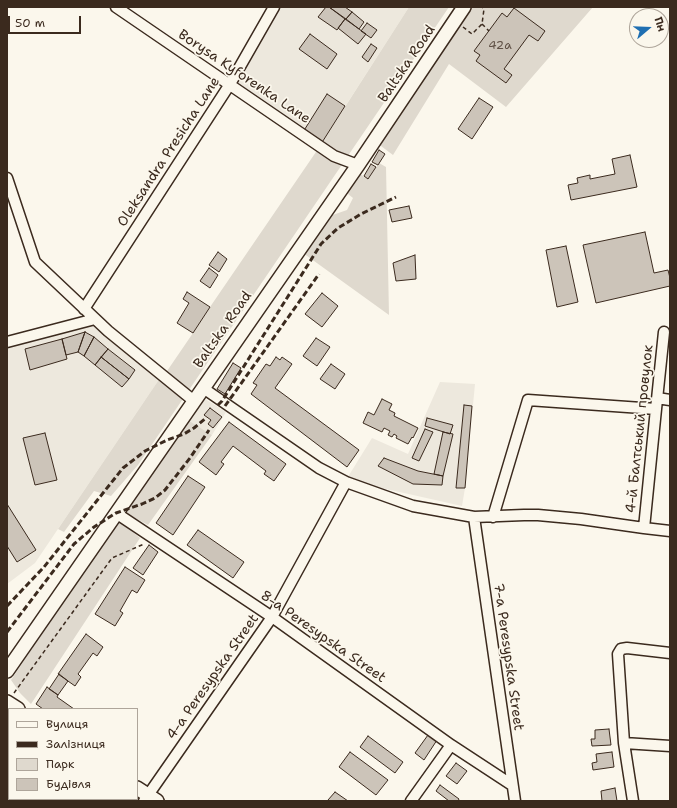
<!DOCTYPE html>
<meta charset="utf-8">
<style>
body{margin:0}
#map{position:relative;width:677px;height:808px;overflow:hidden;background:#fbf7ec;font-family:"Shantell Sans",sans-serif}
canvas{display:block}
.frame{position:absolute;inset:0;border:8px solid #3b2a1e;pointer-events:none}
.legend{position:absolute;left:8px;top:708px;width:130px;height:92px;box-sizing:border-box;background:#fbf7ec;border:1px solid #aea59a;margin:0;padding:5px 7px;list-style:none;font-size:12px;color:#3b2a1e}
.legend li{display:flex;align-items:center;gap:8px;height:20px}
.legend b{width:20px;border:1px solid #aea59a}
.north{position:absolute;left:629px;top:8px;width:40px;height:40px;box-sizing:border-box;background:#fbf7ec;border:1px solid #aea59a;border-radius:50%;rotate:71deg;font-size:11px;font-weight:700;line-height:16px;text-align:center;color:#3b2a1e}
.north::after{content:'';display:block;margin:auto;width:14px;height:18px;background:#1f6fb2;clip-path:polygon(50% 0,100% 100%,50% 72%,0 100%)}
.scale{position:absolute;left:8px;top:16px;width:73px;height:18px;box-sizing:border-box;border:2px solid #3b2a1e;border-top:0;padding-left:5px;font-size:12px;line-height:14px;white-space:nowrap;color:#3b2a1e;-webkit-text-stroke:3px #fbf7ec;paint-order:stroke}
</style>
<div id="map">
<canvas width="677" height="808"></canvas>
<div class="frame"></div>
<ul class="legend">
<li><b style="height:5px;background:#fbf7ec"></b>Вулиця</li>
<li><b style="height:5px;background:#3b2a1e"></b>Залізниця</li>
<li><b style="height:11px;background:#dfd9ce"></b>Парк</li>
<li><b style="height:11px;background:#ccc4b9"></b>Будівля</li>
</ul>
<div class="north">Пн</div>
<div class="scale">50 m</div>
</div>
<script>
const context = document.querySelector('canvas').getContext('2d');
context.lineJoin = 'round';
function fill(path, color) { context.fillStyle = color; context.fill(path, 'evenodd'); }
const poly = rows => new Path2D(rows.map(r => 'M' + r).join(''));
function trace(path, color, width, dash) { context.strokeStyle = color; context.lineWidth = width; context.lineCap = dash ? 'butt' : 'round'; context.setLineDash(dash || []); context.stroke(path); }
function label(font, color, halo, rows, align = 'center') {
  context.font = font + ' "Shantell Sans",sans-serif'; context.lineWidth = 3.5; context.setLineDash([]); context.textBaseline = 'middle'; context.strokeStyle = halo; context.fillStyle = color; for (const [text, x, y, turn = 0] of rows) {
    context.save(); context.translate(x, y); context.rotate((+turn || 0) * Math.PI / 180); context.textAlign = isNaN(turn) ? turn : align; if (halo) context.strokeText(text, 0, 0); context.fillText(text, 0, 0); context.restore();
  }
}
const built = poly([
 [276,7,409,7,321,144,232,83],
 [94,320,162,375,35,563,7,584,7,344],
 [440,382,475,384,465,488,462,506,346,480,372,438,408,454],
 [202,397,226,412,212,435,188,420]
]);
const green = poly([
 [409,7,449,7,138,465,111,496,94,491,64,532,58,529,162,375,165,374,193,333,210,307,318,149],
 [471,7,593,7,506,107,449,64,393,155,377,143],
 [379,163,386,167,389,315,303,253,327,217,347,210,353,198,343,190,355,171,368,179],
 [188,420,212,435,148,525,124,512],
 [118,520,140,538,31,704,20,693,11,680]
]);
const building = poly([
 [326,7,329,7,345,19,337,30,318,17,326,7],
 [329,7,345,7,352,12,346,19,329,7],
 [514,8,545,31,538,41,529,35,504,69,512,75,506,83,476,61,480,55,474,51,502,13,507,17,514,8],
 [352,12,364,22,359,29,346,19,352,12],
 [345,19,366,34,358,44,338,28,345,19],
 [367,23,377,30,371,38,361,31,367,23],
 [310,34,337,54,327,69,299,49,310,34],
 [371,44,377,48,368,62,362,57,371,44],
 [327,94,345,106,321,144,303,132,327,94],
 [479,98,493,107,472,139,458,129,479,98],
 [379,150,385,154,378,165,372,162,379,150],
 [630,155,637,187,571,200,568,185,578,183,577,178,590,175,590,179,615,174,612,159,630,155],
 [371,164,376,167,368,179,364,176,371,164],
 [409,206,412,218,392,222,389,210,409,206],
 [645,232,654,273,668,270,670,278,670,286,596,303,583,245,645,232],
 [566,246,578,302,557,307,546,250,566,246],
 [218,252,227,259,219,272,209,265,218,252],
 [415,255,416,279,396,281,393,263,415,255],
 [209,268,218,275,210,288,200,281,209,268],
 [187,292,210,307,193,333,177,323,189,303,183,299,187,292],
 [322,293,338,306,322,327,305,314,322,293],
 [85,332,78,352,66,355,62,339,85,332],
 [85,332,94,337,84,356,78,352,85,332],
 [94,337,108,349,95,365,84,356,94,337],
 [316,338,330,347,317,366,303,356,316,338],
 [62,339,67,359,30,370,25,349,62,339],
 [108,349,135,370,129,379,101,357,108,349],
 [101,357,129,379,122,387,95,365,101,357],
 [276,357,280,360,282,357,292,364,275,388,359,450,347,467,251,394,257,385,253,383,266,364,270,366,276,357],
 [233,363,241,368,225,394,217,389,233,363],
 [331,364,345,374,335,389,320,379,331,364],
 [382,399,392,404,389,410,395,413,394,416,418,428,413,438,412,437,408,444,396,438,397,436,394,434,392,437,388,435,390,431,384,428,382,432,363,423,368,412,374,415,382,399],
 [464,405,472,406,465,488,456,488,464,405],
 [210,408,222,417,213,428,208,424,211,420,204,415,210,408],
 [427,418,453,425,450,434,425,426,427,418],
 [229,422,286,464,274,481,264,474,266,471,233,446,221,462,224,464,216,475,199,462,229,422],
 [425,429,433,432,419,461,412,458,425,429],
 [443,432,453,434,443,476,434,474,443,432],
 [45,433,57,480,35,485,23,438,45,433],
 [384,458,418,471,443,476,442,485,413,484,378,466,384,458],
 [188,476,205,487,173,535,156,523,188,476],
 [7,504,36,550,17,562,7,546,7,504],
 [198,530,244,562,233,578,187,545,198,530],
 [149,545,158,552,143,575,133,568,149,545],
 [125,567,145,580,137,593,132,590,120,611,123,613,115,626,95,614,125,567],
 [86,634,103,647,97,656,93,653,78,674,81,677,75,686,58,674,86,634],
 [59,674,68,681,58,695,49,689,59,674],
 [47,687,58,695,57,697,74,709,43,709,36,704,47,687],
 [609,729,611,745,592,746,591,739,595,739,595,730,609,729],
 [428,735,437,740,424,760,415,753,428,735],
 [368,736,403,762,395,773,360,747,368,736],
 [350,752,388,780,376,795,339,767,350,752],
 [612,752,614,767,593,770,592,763,597,762,596,754,612,752],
 [456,763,467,771,457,784,446,776,456,763],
 [440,785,459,799,458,801,449,801,436,791,440,785],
 [615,788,617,801,602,801,601,791,615,788],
 [335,792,348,801,329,801,328,800,335,792]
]);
const path = poly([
 [482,24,489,31],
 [463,27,472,34,482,24,484,9,482,7],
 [14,693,112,558,144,544]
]);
const minor = poly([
 [116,7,334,156,358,165],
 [7,178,35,262,108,331,194,401],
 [84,309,230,84,274,7],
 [7,342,95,319],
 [203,388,319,468,346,482,413,506,474,517,524,515,538,515,581,519,644,528,670,531],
 [657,398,670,400],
 [116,513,272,617,451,745,512,785],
 [474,517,515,801],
 [493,517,528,400,656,409],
 [644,528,656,409,664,332],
 [624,743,670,746],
 [144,801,272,617,346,482],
 [411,801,451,745],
 [633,801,624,743,618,654,621,649,627,648,670,653]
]);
const major = poly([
 [7,671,358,165,464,7],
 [7,702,18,709],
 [137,788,157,801]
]);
const rail = poly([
 [218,405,222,401,321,244,338,228,361,214,396,197],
 [225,406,319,274],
 [7,606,44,567,123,468,145,451,167,440,184,434,194,428,206,418],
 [7,632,74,544,94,527,116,513,142,504,155,498,165,490,190,458,209,430]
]);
const numberNames = [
 ["42а",500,46]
];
const streetNames = [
 ["Baltska Road",407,64,-56],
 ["Borysa Kyforenka Lane",244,77,34],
 ["Oleksandra Presicha Lane",169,152,-57],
 ["Baltska Road",223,330,-55],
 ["4-й Балтський провулок",640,429,-84],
 ["8-a Peresypska Street",323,637,35],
 ["7-a Peresypska Street",508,657,82],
 ["4-a Peresypska Street",213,677,-55]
];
fill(built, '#ede8dd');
fill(green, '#dfd9ce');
fill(building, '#ccc4b9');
trace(building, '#3b2a1e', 1);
trace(minor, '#3b2a1e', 13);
trace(major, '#3b2a1e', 16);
trace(path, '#3b2a1e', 1.5, [4, 3]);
trace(minor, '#fbf7ec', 10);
trace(major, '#fbf7ec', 13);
trace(rail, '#3b2a1e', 3, [6, 3]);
label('12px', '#5f5045', null, numberNames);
label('14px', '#3b2a1e', '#fbf7ec', streetNames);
</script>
